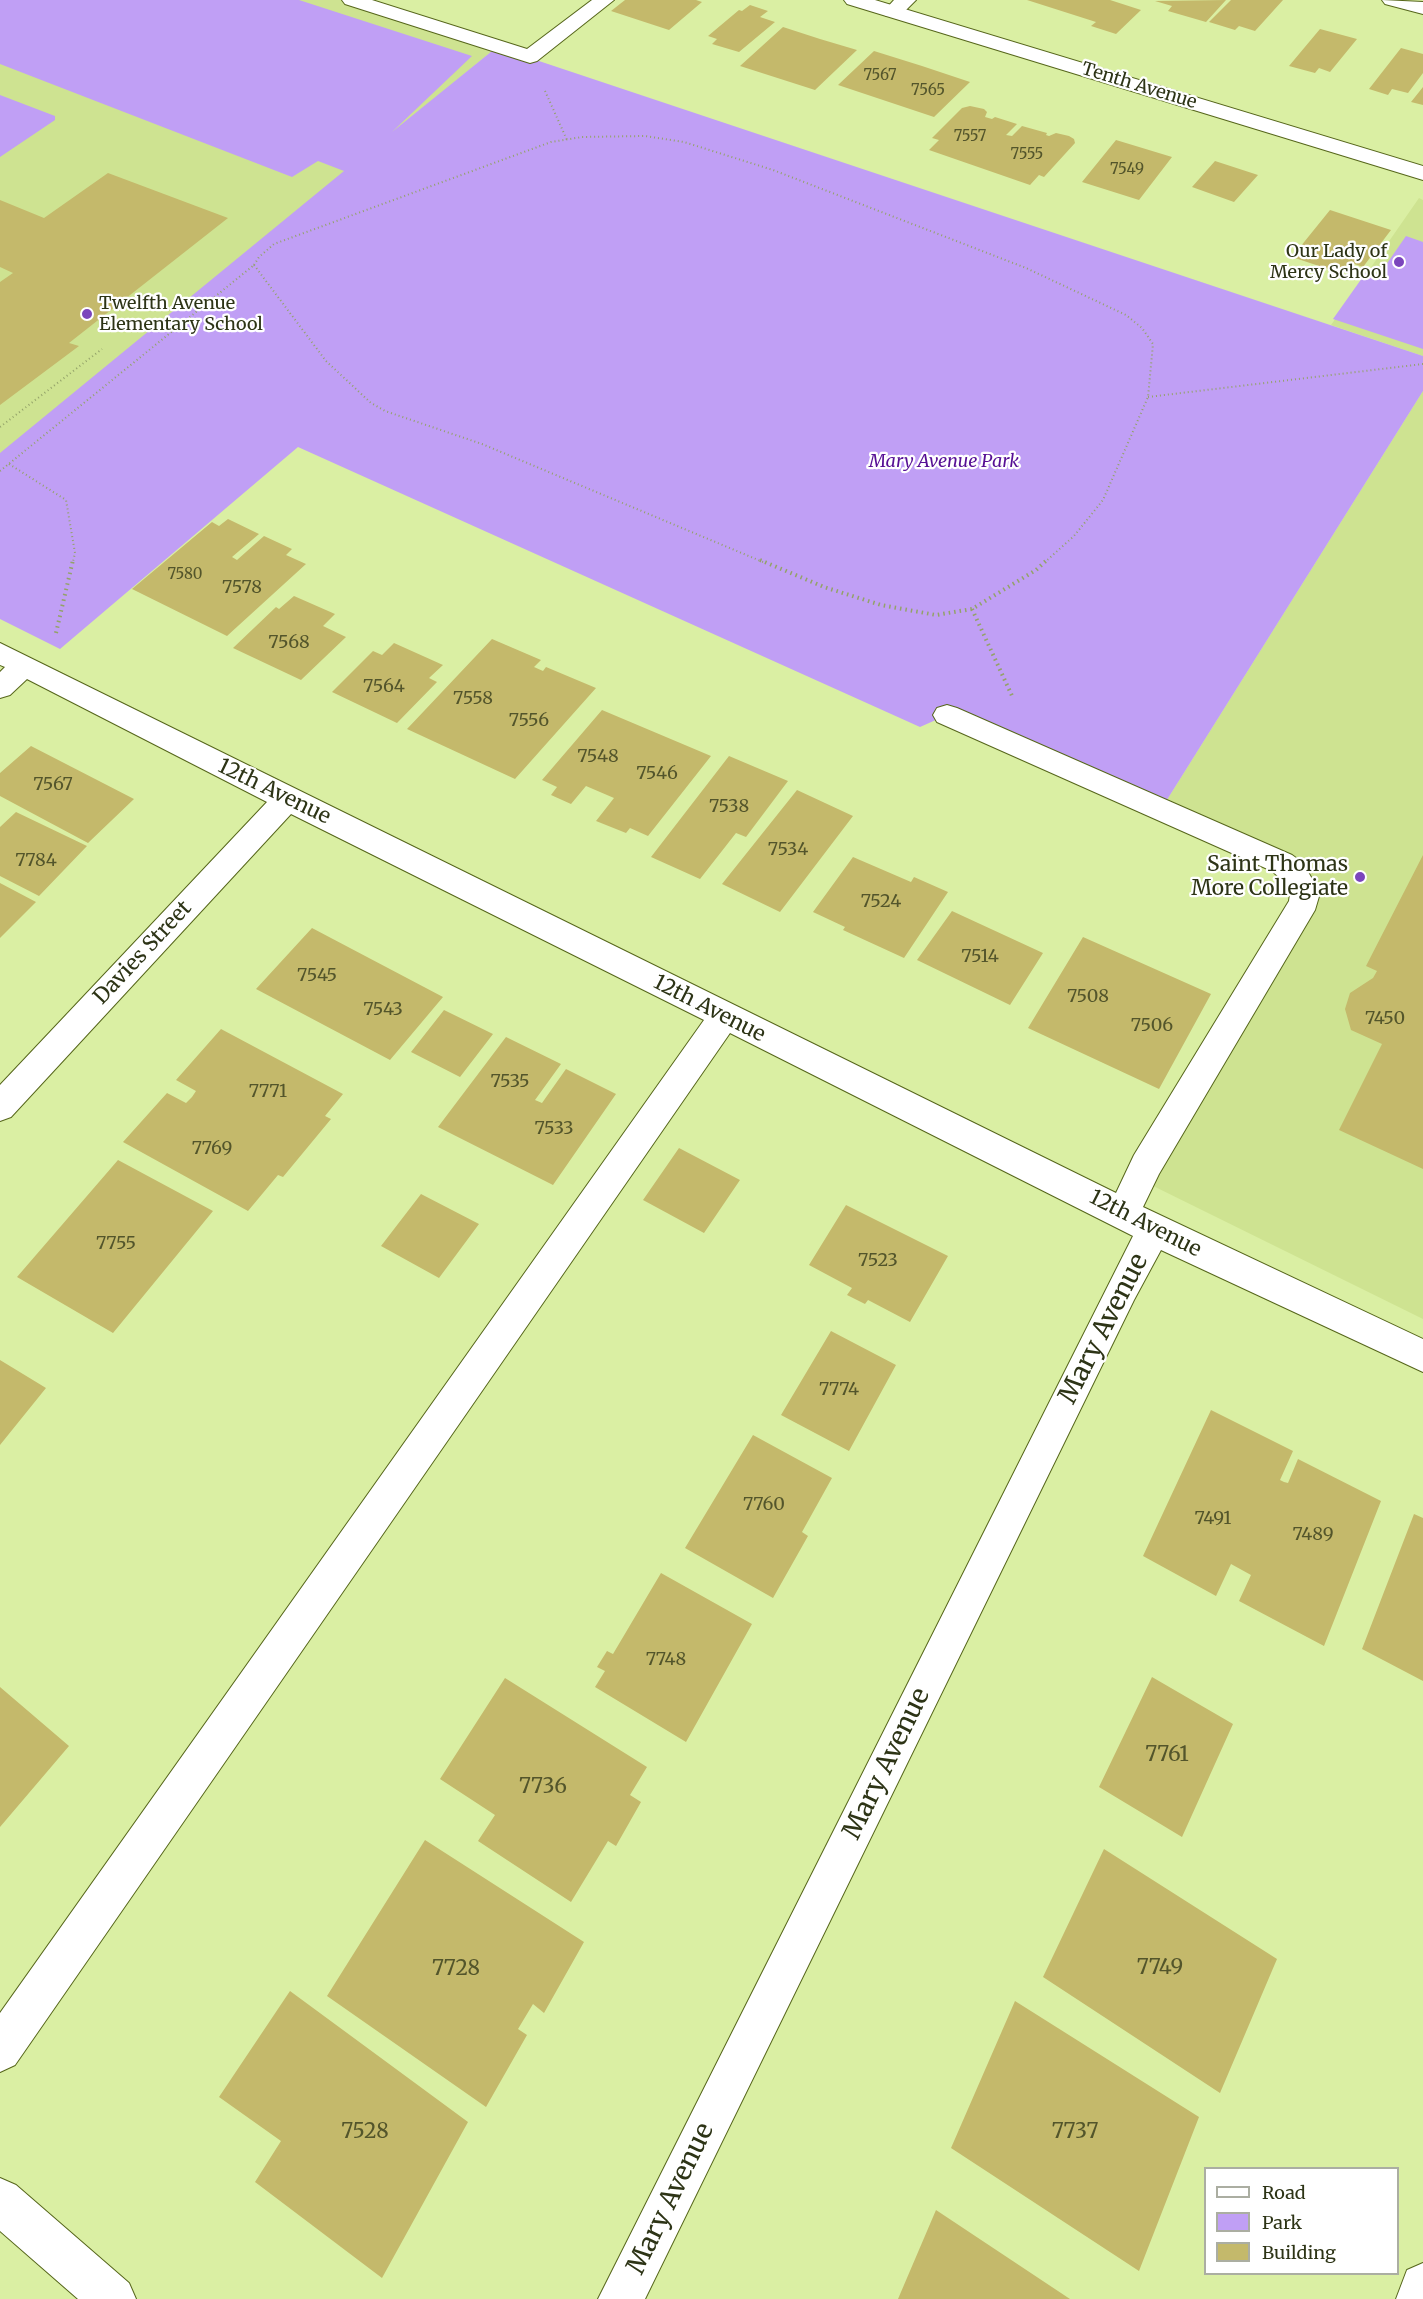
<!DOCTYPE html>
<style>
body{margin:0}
#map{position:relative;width:1423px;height:2299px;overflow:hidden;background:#daefa3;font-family:Merriweather,serif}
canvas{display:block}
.legend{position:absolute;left:1204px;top:2167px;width:195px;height:108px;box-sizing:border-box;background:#fff;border:2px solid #abaea2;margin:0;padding:8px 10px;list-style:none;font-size:18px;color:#2d3416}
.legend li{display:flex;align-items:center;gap:12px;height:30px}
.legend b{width:30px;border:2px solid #abaea2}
</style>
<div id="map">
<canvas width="1423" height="2299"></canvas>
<ul class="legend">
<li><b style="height:8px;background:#fff"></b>Road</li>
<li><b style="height:16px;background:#c09ff5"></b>Park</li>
<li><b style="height:16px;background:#c4b96b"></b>Building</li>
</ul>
</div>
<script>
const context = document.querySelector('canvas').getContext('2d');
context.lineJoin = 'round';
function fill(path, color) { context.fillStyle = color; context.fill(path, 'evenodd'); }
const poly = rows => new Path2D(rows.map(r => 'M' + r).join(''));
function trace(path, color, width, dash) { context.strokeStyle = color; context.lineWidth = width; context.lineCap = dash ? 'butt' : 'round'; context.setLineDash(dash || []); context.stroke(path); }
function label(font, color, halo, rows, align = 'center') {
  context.font = font + ' Merriweather,serif'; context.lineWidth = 4.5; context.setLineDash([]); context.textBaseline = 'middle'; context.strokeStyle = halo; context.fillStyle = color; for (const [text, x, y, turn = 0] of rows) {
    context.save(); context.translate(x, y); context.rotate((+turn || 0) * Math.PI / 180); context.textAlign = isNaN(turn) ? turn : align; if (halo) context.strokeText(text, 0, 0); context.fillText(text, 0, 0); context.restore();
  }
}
const built = poly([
 [0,0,352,0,497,47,0,455],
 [1419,198,1423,200,1423,356,1331,325],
 [1423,391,1423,1319,1139,1179,1300,883,1160,811]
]);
const green = poly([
 [0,0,299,0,472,56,392,132,497,47,1423,356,1423,391,1160,811,947,715,920,727,298,447,60,649,0,619,0,453,344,171,318,161,292,177,0,64],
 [0,95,55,116,55,120,0,157],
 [1406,236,1423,242,1423,349,1333,319,1367,271,1379,275]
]);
const building = poly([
 [625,0,696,0,702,2,669,30,611,11],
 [1027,0,1110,0,1141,10,1116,34,1091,26,1096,22],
 [1226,0,1206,22,1168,11,1172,6,1155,1],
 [1231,0,1283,0,1255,31,1239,26,1235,30,1209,22],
 [750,5,768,11,760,17,775,22,739,52,712,44,717,39,708,36,739,10,742,11],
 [783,27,820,39,857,50,815,90,740,66],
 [1320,29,1357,39,1330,72,1319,68,1315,73,1289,66],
 [1401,48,1423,54,1423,73,1408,93,1392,89,1388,95,1369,89],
 [874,51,922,66,970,82,934,117,838,85],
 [1423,87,1423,105,1411,102],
 [970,106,984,109,987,112,985,117,992,119,995,117,1017,124,1006,135,1012,136,1022,126,1047,133,1046,135,1049,136,1056,133,1069,136,1074,139,1075,143,1044,177,1039,175,1030,185,929,150,939,140,932,138,962,108],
 [1116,140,1172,157,1139,200,1082,182],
 [1215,161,1258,175,1234,202,1192,187],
 [108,173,228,218,69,343,79,346,0,405,0,282,13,273,0,267,0,200,44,218],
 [1330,210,1391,230,1363,267,1349,262,1340,273,1292,257],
 [228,519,259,534,232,557,237,560,264,536,292,549,286,555,306,564,227,636,132,589,212,522,219,526],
 [294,596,335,614,323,626,346,637,301,680,233,648,276,607,279,609],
 [492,639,541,660,534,667,543,671,546,667,596,688,515,779,407,729],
 [394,643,443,665,429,678,437,682,397,723,332,692,373,651,382,655],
 [602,710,711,756,648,836,630,828,626,833,596,821,614,798,586,786,571,804,551,795,557,787,542,780],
 [31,746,134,799,88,843,0,796,0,773],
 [729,756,788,781,746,837,736,833,700,879,651,857],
 [797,790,853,816,780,912,722,884],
 [16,812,87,846,39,896,0,876,0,827],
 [1423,855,1423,1169,1339,1130,1382,1044,1351,1030,1345,1009,1350,993,1373,978,1377,971,1366,966],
 [853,857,911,882,914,877,948,892,904,958,843,930,845,927,813,912],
 [0,883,36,902,0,938],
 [952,911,1043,953,1010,1005,917,960],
 [312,928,443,997,390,1060,256,989],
 [1083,937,1211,994,1159,1089,1028,1028],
 [444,1010,493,1034,460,1077,411,1052],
 [221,1029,343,1094,325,1116,331,1119,283,1177,278,1175,248,1211,123,1142,167,1093,186,1103,192,1097,196,1091,176,1080],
 [506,1037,561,1064,535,1100,542,1103,566,1069,616,1094,553,1185,438,1127],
 [679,1148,740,1180,704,1233,643,1200],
 [118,1160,213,1211,113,1333,17,1277],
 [421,1194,479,1224,439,1278,381,1246],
 [846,1205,948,1256,910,1322,868,1300,865,1304,847,1295,852,1288,809,1265],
 [831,1331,896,1365,849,1451,781,1415],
 [0,1360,46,1388,0,1445],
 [1211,1410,1293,1451,1280,1480,1284,1482,1288,1483,1298,1459,1381,1501,1324,1646,1239,1601,1251,1575,1231,1564,1216,1596,1143,1556],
 [753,1435,832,1478,802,1532,808,1536,773,1598,685,1548],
 [1414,1514,1423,1518,1423,1681,1362,1649],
 [661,1573,752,1624,686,1742,595,1687,605,1671,597,1667,607,1651,613,1654],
 [1152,1677,1233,1724,1182,1837,1099,1787],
 [505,1678,647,1767,630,1795,641,1802,616,1846,608,1841,571,1902,478,1841,495,1815,440,1779],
 [0,1687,69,1746,0,1827],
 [425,1840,584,1942,544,2013,533,2004,518,2029,527,2035,486,2107,327,1996],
 [1104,1849,1277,1959,1220,2093,1043,1977],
 [290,1991,468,2122,382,2278,255,2182,281,2141,219,2097],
 [1015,2001,1199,2117,1139,2271,951,2148],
 [936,2210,1070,2299,898,2299]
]);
const pathFar1 = poly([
 [545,91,567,140],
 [254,265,326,361,371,403,385,411,482,444,763,562],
 [254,265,259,257,274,244,551,142,582,137,645,136,684,142,773,170,1026,268,1126,315,1142,328,1153,344,1148,397,1103,500,1074,536,1045,562],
 [1148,397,1423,364],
 [0,427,102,349],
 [9,464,66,500,75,553,73,562],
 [0,471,254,265]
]);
const path = poly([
 [760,560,824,587,881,605,936,615,972,609,1036,570,1047,560],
 [972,609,1013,698],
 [56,633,73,560]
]);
const minor = poly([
 [342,0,372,0,527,49,592,0,614,0,537,61,530,63,345,4,342,0],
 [894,0,916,0,900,16,886,16,883,12,894,0],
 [1382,0,1423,2,1423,14,1385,4,1382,0],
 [0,643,1116,1193,1134,1155,1289,901,1290,894,1281,879,1272,871,937,722,933,715,937,708,947,705,957,708,1292,855,1303,863,1320,893,1315,910,1159,1174,1143,1207,1423,1339,1423,1372,1161,1250,1134,1300,645,2299,598,2299,1133,1236,730,1033,15,2065,0,2072,0,2013,704,1020,291,814,11,1117,0,1121,0,1085,267,802,27,679,10,695,0,698,0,672,5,667,0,665,0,643],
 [0,2178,16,2185,129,2283,136,2299,78,2299,0,2231,0,2178],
 [1423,2263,1423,2299,1396,2299,1407,2270,1423,2263]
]);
const major = poly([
 [844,0,875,0,1423,166,1423,180,847,4,844,0]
]);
const markers = [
 [1399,262,6,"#7b45bc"],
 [87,314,6,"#7b45bc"],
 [1360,877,6,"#7b45bc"]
];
const farNumbernames = [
 ["7567",880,76],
 ["7565",928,91],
 ["7557",970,137],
 ["7555",1027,155],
 ["7549",1127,170],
 ["7580",185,575]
];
const farStreetnames = [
 ["Tenth Avenue",1139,86,17]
];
const farPoinames = [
 ["Our Lady of",1387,252],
 ["Mercy School",1387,273],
 ["Twelfth Avenue",99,304,"left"],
 ["Elementary School",99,325,"left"]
];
const farParknames = [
 ["Mary Avenue Park",944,462]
];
const numberNames = [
 ["7578",242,588],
 ["7568",289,643],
 ["7564",384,687],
 ["7558",473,699],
 ["7556",529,721],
 ["7548",598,757],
 ["7546",657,774],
 ["7567",53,785],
 ["7538",729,807],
 ["7534",788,850],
 ["7784",36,861],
 ["7524",881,902],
 ["7514",980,957],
 ["7545",317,976],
 ["7508",1088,997],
 ["7543",383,1010],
 ["7450",1385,1019],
 ["7506",1152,1026],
 ["7535",510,1082],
 ["7771",268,1092],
 ["7533",554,1129],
 ["7769",212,1149],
 ["7755",116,1244],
 ["7523",878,1261],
 ["7774",839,1390],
 ["7760",764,1505],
 ["7491",1213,1519],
 ["7489",1313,1535],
 ["7748",666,1660]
];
const streetNames = [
 ["12th Avenue",274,792,26],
 ["Davies Street",143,953,-47],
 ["12th Avenue",709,1009,27],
 ["12th Avenue",1145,1224,27]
];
const poiNames = [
 ["Saint Thomas",1348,865],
 ["More Collegiate",1348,889]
];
const nearNumbernames = [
 ["7761",1167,1755],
 ["7736",543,1787],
 ["7749",1160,1968],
 ["7728",456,1969],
 ["7528",365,2132],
 ["7737",1075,2132]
];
const nearStreetnames = [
 ["Mary Avenue",1104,1329,-63],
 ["Mary Avenue",887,1764,-64],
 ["Mary Avenue",671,2199,-64]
];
fill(built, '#cee391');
fill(green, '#c09ff5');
fill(building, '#c4b96b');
trace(minor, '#56661b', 2);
trace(major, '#56661b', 2);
trace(pathFar1, '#93a269', 2, [1, 3]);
trace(path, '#93a269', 4, [1.5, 4]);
fill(minor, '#fff');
fill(major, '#fff');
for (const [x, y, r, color] of markers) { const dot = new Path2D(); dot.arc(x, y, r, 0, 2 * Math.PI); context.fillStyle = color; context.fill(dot); trace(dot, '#fff', 2); }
label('15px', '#53552b', null, farNumbernames);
label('18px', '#2d3416', '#fff', farStreetnames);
label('18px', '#2d3416', '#fff', farPoinames, 'right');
label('italic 18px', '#560f94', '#fff', farParknames);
label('18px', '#53552b', null, numberNames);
label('21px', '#2d3416', '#fff', streetNames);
label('21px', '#2d3416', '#fff', poiNames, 'right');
label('21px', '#53552b', null, nearNumbernames);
label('26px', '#2d3416', '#fff', nearStreetnames);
</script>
